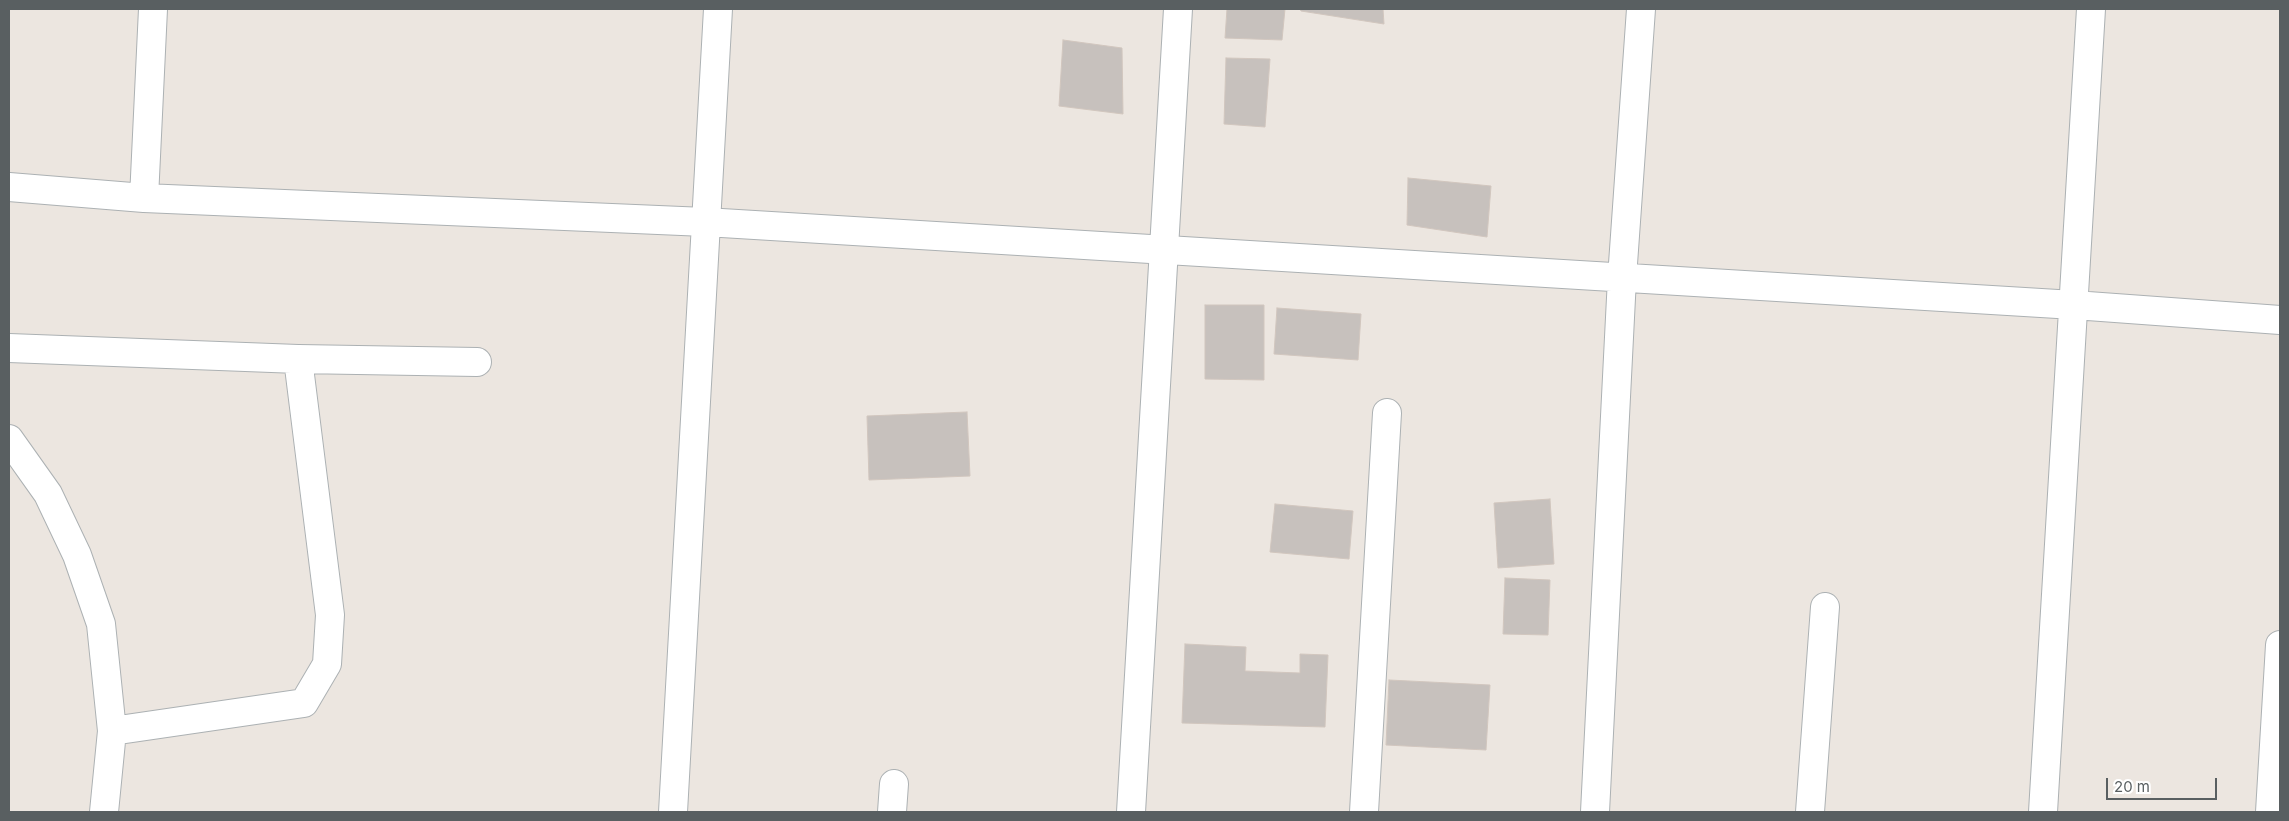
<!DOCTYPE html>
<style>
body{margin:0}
#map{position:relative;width:2289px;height:821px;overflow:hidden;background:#ece6e0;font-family:Inter,sans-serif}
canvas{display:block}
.frame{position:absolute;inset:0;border:10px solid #595f61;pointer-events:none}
.scale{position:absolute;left:2106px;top:778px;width:111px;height:22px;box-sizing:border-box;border:2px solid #595f61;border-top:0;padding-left:6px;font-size:15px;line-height:18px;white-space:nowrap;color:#595f61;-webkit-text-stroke:4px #fff;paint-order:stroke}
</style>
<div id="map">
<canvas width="2289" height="821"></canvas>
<div class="frame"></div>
<div class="scale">20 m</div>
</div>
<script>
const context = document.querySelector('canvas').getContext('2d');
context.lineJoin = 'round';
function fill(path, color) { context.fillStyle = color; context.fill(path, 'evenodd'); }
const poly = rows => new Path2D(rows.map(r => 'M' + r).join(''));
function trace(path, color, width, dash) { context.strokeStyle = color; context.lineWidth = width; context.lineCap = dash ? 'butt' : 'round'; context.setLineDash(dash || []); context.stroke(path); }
const building = poly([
 [1227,9,1285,9,1282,40,1225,38,1227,9],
 [1300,9,1383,9,1384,24,1301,11,1300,9],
 [1063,40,1122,48,1123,114,1059,106,1063,40],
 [1226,58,1270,59,1265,127,1224,124,1226,58],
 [1408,178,1491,186,1487,237,1407,225,1408,178],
 [1205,305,1264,305,1264,380,1205,379,1205,305],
 [1277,308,1361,314,1358,360,1274,354,1277,308],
 [967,412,970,476,869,480,867,416,967,412],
 [1550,499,1554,564,1498,568,1494,503,1550,499],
 [1275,504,1353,511,1349,559,1270,552,1275,504],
 [1505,578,1550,580,1548,635,1503,634,1505,578],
 [1185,644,1246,647,1245,671,1300,673,1300,654,1328,655,1325,727,1182,723,1185,644],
 [1389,680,1490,685,1486,750,1386,745,1389,680]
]);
const minor = poly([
 [9,187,144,198,705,222,2074,305,2280,320],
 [144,198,153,9],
 [9,348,298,359,477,362],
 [9,439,48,494,77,555,101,624,112,731,104,812],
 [112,731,304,703,327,664,330,615,298,359],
 [673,812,718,9],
 [892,812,894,784],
 [1131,812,1178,9],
 [1364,812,1387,413],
 [1595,812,1622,278,1641,9],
 [1810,812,1825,607],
 [2043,812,2091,9],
 [2270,812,2280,645]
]);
fill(building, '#c7c1bd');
trace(building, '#d1c6be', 1);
trace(minor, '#acb1b3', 30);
trace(minor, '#fff', 28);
</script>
